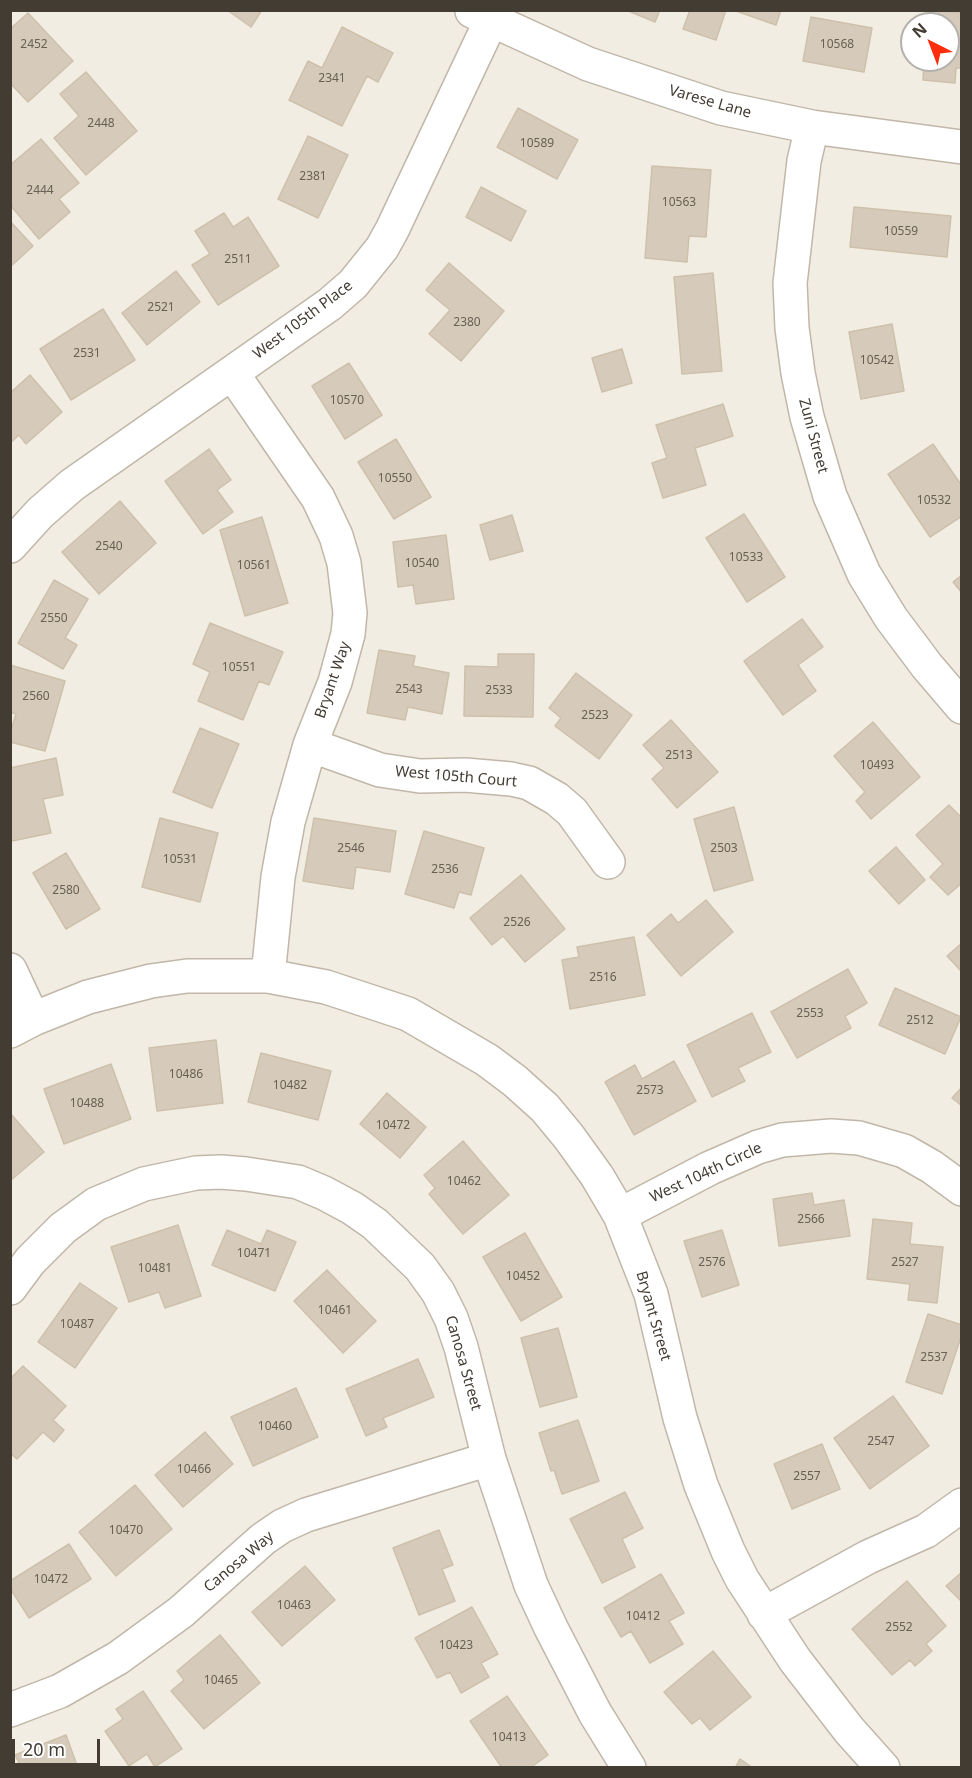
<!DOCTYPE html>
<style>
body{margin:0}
#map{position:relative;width:972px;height:1778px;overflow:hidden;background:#f2ede2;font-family:"Noto Sans",sans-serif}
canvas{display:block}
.frame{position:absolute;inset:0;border:12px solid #433c33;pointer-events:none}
.north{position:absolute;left:900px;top:12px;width:60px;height:60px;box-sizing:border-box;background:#fff;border:2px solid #b4b1ad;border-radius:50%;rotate:318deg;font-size:16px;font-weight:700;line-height:24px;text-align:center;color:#433c33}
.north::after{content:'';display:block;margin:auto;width:21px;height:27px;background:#fe2e0c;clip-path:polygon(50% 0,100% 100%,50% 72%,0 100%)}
.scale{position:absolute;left:12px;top:1739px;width:88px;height:27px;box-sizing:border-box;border:3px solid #433c33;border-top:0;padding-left:8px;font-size:18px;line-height:21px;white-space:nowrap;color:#433c33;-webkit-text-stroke:4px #fff;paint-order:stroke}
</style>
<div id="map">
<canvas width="972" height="1778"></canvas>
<div class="frame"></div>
<div class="north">N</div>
<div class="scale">20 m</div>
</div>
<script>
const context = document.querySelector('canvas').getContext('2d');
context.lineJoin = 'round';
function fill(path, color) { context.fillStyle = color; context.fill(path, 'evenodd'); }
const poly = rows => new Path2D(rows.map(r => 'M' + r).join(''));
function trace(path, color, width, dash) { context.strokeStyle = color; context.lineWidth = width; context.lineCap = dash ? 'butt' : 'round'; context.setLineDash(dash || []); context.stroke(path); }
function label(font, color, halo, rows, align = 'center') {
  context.font = font + ' "Noto Sans",sans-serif'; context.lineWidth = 4.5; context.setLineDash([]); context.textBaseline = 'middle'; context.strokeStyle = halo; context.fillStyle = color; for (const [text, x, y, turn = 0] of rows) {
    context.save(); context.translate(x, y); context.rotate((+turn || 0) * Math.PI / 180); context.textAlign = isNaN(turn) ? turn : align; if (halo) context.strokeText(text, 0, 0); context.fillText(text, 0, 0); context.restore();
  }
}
const building = poly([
 [227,10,262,10,251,27,227,10],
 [626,10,660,10,655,22,626,10],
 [690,10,726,10,716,40,683,29,690,10],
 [733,10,781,10,776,25,733,10],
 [929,10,962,13,962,68,956,68,955,83,923,80,924,60,948,60,948,24,927,24,929,10],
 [28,13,73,61,28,102,10,83,10,29,28,13],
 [811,17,872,28,864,72,803,61,811,17],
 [342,27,393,53,378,82,367,76,342,126,289,100,308,61,322,68,342,27],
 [86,72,137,131,86,175,54,138,79,116,60,94,86,72],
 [518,108,578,140,557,179,497,147,518,108],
 [308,136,348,155,318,218,278,199,308,136],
 [41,139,79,183,59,199,70,212,39,239,10,205,10,165,41,139],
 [652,166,711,170,706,237,689,236,687,262,645,258,652,166],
 [481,187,526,211,511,241,466,217,481,187],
 [854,207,951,216,947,257,850,247,854,207],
 [224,213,233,227,248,217,279,266,218,305,192,265,210,254,195,231,224,213],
 [10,221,33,246,10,267,10,221],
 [449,263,504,311,461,361,429,334,450,310,426,290,449,263],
 [176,271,200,302,147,345,122,313,176,271],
 [713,273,722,371,682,374,674,277,713,273],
 [103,309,135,360,71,400,40,349,103,309],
 [892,324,904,391,861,399,849,332,892,324],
 [622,349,632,383,602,392,592,358,622,349],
 [349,363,382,415,345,439,312,386,349,363],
 [30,375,62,412,26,444,19,435,10,443,10,393,30,375],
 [723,404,733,436,695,448,706,485,663,498,652,463,667,458,656,425,723,404],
 [396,439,431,497,394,519,358,462,396,439],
 [933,444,962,486,962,516,930,537,888,474,933,444],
 [209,449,231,480,217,490,233,512,203,534,165,481,209,449],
 [120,501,156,543,99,594,62,552,120,501],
 [744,514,785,577,747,602,706,538,744,514],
 [512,515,523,551,490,560,480,525,512,515],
 [262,517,288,603,245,616,220,530,262,517],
 [446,535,454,599,416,604,413,585,398,587,393,542,446,535],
 [962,575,962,593,953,582,962,575],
 [54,580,88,599,65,638,77,645,63,669,18,643,54,580],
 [802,619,823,647,798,665,816,691,783,715,744,661,802,619],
 [210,623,283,652,269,685,259,681,243,720,198,701,210,672,193,664,210,623],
 [379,650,415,656,413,666,449,673,442,714,408,707,405,720,367,713,379,650],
 [498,654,534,654,533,717,464,716,465,666,498,667,498,654],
 [10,665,65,681,45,751,10,742,10,733,16,714,10,712,10,665],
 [576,673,632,715,599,759,555,726,561,718,549,708,576,673],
 [671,720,718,772,677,808,652,779,664,768,643,745,671,720],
 [873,722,920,777,871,819,856,801,865,792,834,756,873,722],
 [200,728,239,744,212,808,173,792,200,728],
 [56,758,63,795,43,799,51,833,12,841,10,833,10,768,56,758],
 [949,805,962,818,962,883,948,895,930,877,943,864,916,835,949,805],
 [734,807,753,880,714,891,694,819,734,807],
 [160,818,218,833,200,902,142,887,160,818],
 [314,818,396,831,390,872,356,867,353,889,303,881,314,818],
 [424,831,484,848,471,895,459,892,454,908,405,894,424,831],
 [896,847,925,880,899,904,869,871,896,847],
 [66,853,100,909,66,929,33,873,66,853],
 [521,875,565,929,525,962,503,936,492,945,470,918,521,875],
 [706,900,733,932,681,976,647,935,671,914,678,923,706,900],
 [634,937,645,995,570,1009,562,960,579,957,577,947,634,937],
 [962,943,962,972,947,956,962,943],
 [848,969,867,1003,845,1016,851,1028,797,1058,771,1012,848,969],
 [895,988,961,1017,945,1054,879,1025,895,988],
 [752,1013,771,1052,738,1068,745,1081,712,1097,687,1045,752,1013],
 [216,1040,223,1103,157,1111,149,1048,216,1040],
 [261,1053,331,1071,318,1120,248,1102,261,1053],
 [674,1061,696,1101,634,1135,605,1082,635,1065,642,1079,674,1061],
 [111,1064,131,1119,64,1144,44,1089,111,1064],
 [962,1087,962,1106,952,1098,962,1087],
 [387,1093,426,1127,400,1158,360,1124,387,1093],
 [10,1113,44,1152,10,1181,10,1113],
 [463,1141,509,1195,463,1234,429,1194,435,1188,424,1175,463,1141],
 [812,1193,814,1205,844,1200,850,1236,779,1246,773,1199,812,1193],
 [873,1219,912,1223,910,1244,943,1247,937,1303,908,1300,910,1284,867,1279,873,1219],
 [178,1225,201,1296,165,1308,159,1292,129,1302,111,1247,178,1225],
 [227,1230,261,1244,267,1230,296,1242,275,1291,212,1265,227,1230],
 [722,1230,739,1285,702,1297,684,1241,722,1230],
 [525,1233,562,1297,521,1321,483,1257,525,1233],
 [327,1270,376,1321,343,1353,294,1301,327,1270],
 [80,1283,117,1308,75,1368,38,1342,80,1283],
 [928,1314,962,1325,962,1334,942,1394,906,1382,928,1314],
 [558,1328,577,1397,540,1407,521,1338,558,1328],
 [418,1359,434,1397,383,1418,387,1427,366,1436,346,1389,418,1359],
 [23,1366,66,1406,53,1420,64,1430,54,1442,43,1432,17,1459,10,1453,10,1379,23,1366],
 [296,1388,318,1437,253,1466,231,1417,296,1388],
 [893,1396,929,1446,870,1489,834,1438,893,1396],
 [578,1420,599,1481,562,1494,554,1470,551,1471,539,1433,578,1420],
 [205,1432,233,1464,183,1507,155,1475,205,1432],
 [822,1444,840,1489,792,1509,774,1464,822,1444],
 [135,1485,172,1529,116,1576,79,1532,135,1485],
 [625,1492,643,1528,622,1539,635,1567,602,1583,570,1519,625,1492],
 [439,1530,453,1565,442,1569,455,1601,419,1615,393,1548,439,1530],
 [69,1544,91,1579,29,1618,10,1588,10,1581,69,1544],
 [305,1566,335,1600,282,1646,252,1612,305,1566],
 [962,1572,962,1602,946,1586,962,1572],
 [661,1574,684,1613,669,1621,683,1644,650,1663,631,1631,621,1637,604,1608,661,1574],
 [907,1581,946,1626,926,1644,932,1651,915,1666,910,1660,892,1675,852,1629,907,1581],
 [472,1607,498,1654,481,1663,489,1677,461,1693,450,1672,437,1678,415,1638,472,1607],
 [220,1635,260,1683,204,1729,171,1691,184,1680,177,1671,220,1635],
 [713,1651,751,1697,710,1730,700,1718,692,1724,664,1692,713,1651],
 [143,1691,182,1749,155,1767,147,1754,129,1766,105,1731,123,1719,116,1709,143,1691],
 [507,1696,548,1755,530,1768,502,1768,470,1721,507,1696],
 [66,1735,78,1768,10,1768,19,1763,15,1755,66,1735],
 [740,1759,753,1768,735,1768,740,1759]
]);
const minor = poly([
 [472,11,588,64,721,108,812,127,962,147],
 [812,127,804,161,790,283,792,328,798,373,807,417,830,496,864,574,891,618,927,666,962,707],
 [232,373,318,498,336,536,344,563,350,613,348,634,335,682,310,745,288,822,278,877,268,976],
 [10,546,40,513,72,485,330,304,353,284,382,248,392,230,496,10],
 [310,745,380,770,420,776,465,775,511,779,529,783,557,799,572,812,608,862],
 [10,970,33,1019],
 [10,1031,33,1019,88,997,151,981,187,976,268,976,326,987,408,1014,487,1060,515,1081,545,1108,569,1137,597,1176,620,1215,651,1294,680,1418,701,1485,728,1551,742,1579,795,1660,849,1730,883,1768],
 [620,1215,710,1168,758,1147,782,1140,831,1136,859,1138,904,1151,932,1167,962,1189],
 [10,1288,30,1261,63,1228,96,1204,144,1184,196,1173,221,1172,246,1174,298,1182,324,1193,352,1208,375,1224,420,1267,438,1292,451,1318,461,1347,489,1459,531,1585,551,1628,595,1713,629,1768],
 [764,1614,868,1557,926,1531,962,1505],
 [10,1710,60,1691,118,1658,181,1612,263,1539,282,1526,306,1515,489,1459]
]);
const numberNames = [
 ["2452",34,45],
 ["10568",837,45],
 ["2341",332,79],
 ["2448",101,124],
 ["10589",537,144],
 ["2381",313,177],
 ["2444",40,191],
 ["10563",679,203],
 ["10559",901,232],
 ["2511",238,260],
 ["2521",161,308],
 ["2380",467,323],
 ["2531",87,354],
 ["10542",877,361],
 ["10570",347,401],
 ["10550",395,479],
 ["10532",934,501],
 ["2540",109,547],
 ["10533",746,558],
 ["10540",422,564],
 ["10561",254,566],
 ["2550",54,619],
 ["10551",239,668],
 ["2543",409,690],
 ["2533",499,691],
 ["2560",36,697],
 ["2523",595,716],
 ["2513",679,756],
 ["10493",877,766],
 ["2546",351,849],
 ["2503",724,849],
 ["10531",180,860],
 ["2536",445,870],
 ["2580",66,891],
 ["2526",517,923],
 ["2516",603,978],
 ["2553",810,1014],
 ["2512",920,1021],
 ["10486",186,1075],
 ["10482",290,1086],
 ["2573",650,1091],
 ["10488",87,1104],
 ["10472",393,1126],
 ["10462",464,1182],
 ["2566",811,1220],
 ["10471",254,1254],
 ["2576",712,1263],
 ["2527",905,1263],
 ["10481",155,1269],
 ["10452",523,1277],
 ["10461",335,1311],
 ["10487",77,1325],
 ["2537",934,1358],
 ["10460",275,1427],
 ["2547",881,1442],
 ["10466",194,1470],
 ["2557",807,1477],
 ["10470",126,1531],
 ["10472",51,1580],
 ["10463",294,1606],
 ["10412",643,1617],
 ["2552",899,1628],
 ["10423",456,1646],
 ["10465",221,1681],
 ["10413",509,1738]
];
const streetNames = [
 ["Varese Lane",710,102,16],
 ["West 105th Place",303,320,-37],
 ["Zuni Street",813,436,75],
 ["Bryant Way",333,680,-71],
 ["West 105th Court",456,777,5],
 ["West 104th Circle",706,1173,-25],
 ["Bryant Street",653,1316,74],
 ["Canosa Street",463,1363,74],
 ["Canosa Way",239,1562,-40]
];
fill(building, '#d6cbba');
trace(building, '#cec0ab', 1.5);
trace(minor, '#c0b7a8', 36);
trace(minor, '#fff', 33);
label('12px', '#686055', null, numberNames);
label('15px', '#433c33', '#fff', streetNames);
</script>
